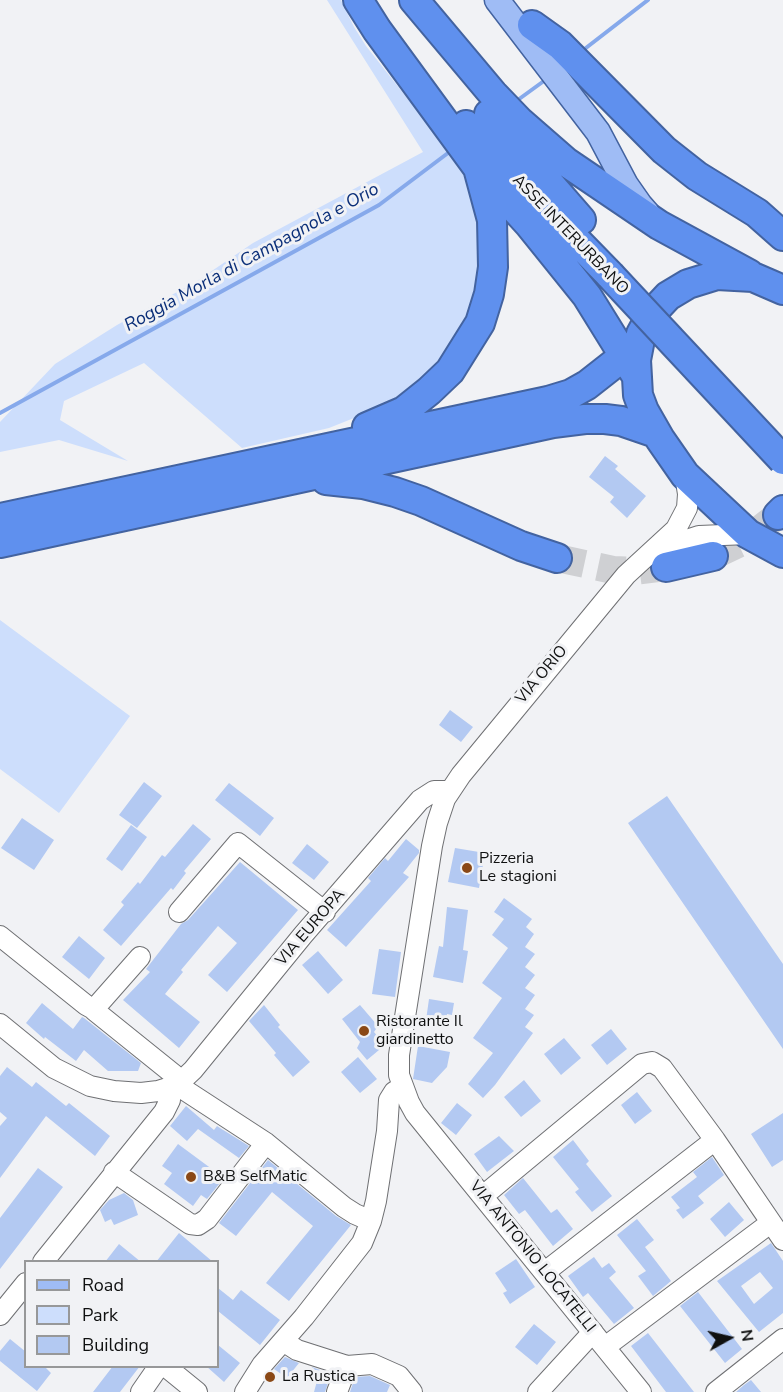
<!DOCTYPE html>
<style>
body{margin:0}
#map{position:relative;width:783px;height:1392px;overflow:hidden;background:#f1f2f5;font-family:"Nunito Sans",sans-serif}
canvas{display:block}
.legend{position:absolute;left:24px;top:1260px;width:195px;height:108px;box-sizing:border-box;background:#f1f2f5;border:2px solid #979899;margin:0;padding:8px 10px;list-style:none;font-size:18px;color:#0f1010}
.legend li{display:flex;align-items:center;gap:12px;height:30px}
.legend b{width:30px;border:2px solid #979899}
.north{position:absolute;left:699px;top:1308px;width:60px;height:60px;-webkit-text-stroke:4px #f1f2f5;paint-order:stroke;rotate:82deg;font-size:16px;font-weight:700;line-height:24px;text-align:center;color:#0f1010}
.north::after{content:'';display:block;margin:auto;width:21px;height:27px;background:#0f1010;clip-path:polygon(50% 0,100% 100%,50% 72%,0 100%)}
</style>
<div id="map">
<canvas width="783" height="1392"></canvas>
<ul class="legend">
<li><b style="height:8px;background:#9fbcf5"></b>Road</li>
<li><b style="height:16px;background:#cddefc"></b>Park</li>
<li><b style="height:16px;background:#b3c9f2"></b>Building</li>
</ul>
<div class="north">N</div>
</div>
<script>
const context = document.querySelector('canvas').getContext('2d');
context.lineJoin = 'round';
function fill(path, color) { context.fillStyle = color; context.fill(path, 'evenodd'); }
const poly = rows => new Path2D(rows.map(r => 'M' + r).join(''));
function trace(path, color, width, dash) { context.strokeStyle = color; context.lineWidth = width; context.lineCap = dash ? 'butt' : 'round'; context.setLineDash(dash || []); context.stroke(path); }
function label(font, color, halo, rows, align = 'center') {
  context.font = font + ' "Nunito Sans",sans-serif'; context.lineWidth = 6; context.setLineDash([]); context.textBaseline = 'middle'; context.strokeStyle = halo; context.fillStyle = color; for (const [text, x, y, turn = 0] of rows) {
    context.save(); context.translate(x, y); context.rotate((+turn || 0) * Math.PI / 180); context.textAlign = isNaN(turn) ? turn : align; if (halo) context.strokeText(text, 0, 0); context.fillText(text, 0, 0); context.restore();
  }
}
const green = poly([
 [327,0,341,0,354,27,366,46,419,113,440,132,465,168,474,202,480,237,476,283,466,325,435,368,389,404,329,428,242,448,144,363,64,401,60,420,128,461,59,440,0,452,0,422,55,364,117,325,197,281,253,243,423,152],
 [0,620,130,716,59,813,0,769]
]);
const stream = poly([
 [582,51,648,0],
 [515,102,548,78],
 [0,413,379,205,452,150]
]);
const building = poly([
 [605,456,618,466,615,469,646,496,627,518,610,502,614,497,589,477],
 [450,710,473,727,461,742,439,725],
 [144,782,162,796,137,828,119,815],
 [229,783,274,818,260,836,215,800],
 [667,796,783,964,783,1049,628,823],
 [22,818,54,840,34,870,1,848],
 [193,824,211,839,184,871,186,873,173,890,171,888,121,946,103,930,124,905,121,902,138,882,140,884,162,855,165,857],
 [131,825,147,837,122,871,106,859],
 [406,839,419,850,419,853,403,873,409,877,346,947,327,930,371,881,368,878,385,858,388,861],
 [307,844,329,862,314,880,292,863],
 [455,848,485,853,479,888,448,882],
 [240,862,298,910,227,992,208,975,237,943,218,926,181,970,183,972,165,994,200,1022,179,1048,123,1000,150,972,146,969,181,924,188,920],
 [504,898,532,919,526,927,534,934,525,947,535,954,525,967,535,975,525,988,535,995,525,1009,534,1015,525,1027,533,1033,495,1085,483,1098,468,1084,493,1053,473,1038,502,998,482,983,508,948,492,935,504,919,494,912],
 [447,907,468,910,463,950,468,951,463,983,433,977,439,946,443,947],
 [79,936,105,958,89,979,62,957],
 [379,949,401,952,395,997,372,994],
 [318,951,343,980,328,994,302,965],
 [429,999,454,1003,452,1015,447,1014,446,1023,426,1020],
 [42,1003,73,1029,82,1017,84,1018,141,1063,138,1071,108,1071,84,1050,76,1061,45,1037,44,1039,26,1023],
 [264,1005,280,1025,278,1027,310,1062,293,1077,274,1055,276,1053,249,1021],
 [360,1005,378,1026,374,1032,385,1045,367,1060,357,1048,360,1042,342,1019],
 [611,1029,627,1049,607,1065,591,1045],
 [564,1038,581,1058,561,1075,544,1054],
 [418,1046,450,1052,447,1067,432,1083,413,1079],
 [358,1057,377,1079,360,1093,341,1072],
 [7,1067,32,1087,36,1082,66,1106,69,1103,110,1136,95,1156,46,1116,0,1178,0,1126,7,1118,0,1112,0,1076],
 [524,1080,541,1101,521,1117,504,1097],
 [637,1092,652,1111,635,1124,621,1105],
 [457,1103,472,1115,456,1135,441,1123],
 [186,1106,214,1130,217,1126,220,1128,249,1146,239,1158,198,1129,187,1141,170,1126],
 [783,1113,783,1160,772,1167,751,1134],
 [499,1136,514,1151,487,1172,474,1154],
 [573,1140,589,1161,586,1164,612,1196,592,1212,575,1192,579,1189,553,1157],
 [178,1144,224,1178,207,1199,201,1195,193,1206,164,1184,172,1173,162,1166],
 [712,1157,724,1175,698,1196,704,1203,683,1219,676,1210,680,1208,671,1197,697,1177,693,1172],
 [268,1160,336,1216,351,1225,289,1301,266,1283,313,1226,272,1192,236,1236,219,1223],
 [38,1168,63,1187,0,1269,0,1218],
 [523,1178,551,1213,557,1209,573,1229,553,1246,525,1210,519,1214,504,1195],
 [124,1193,133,1200,138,1215,114,1225,111,1219,105,1222,100,1210,109,1200],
 [729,1202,744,1220,725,1237,710,1219],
 [637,1219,654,1240,645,1247,671,1281,653,1296,638,1276,646,1271,617,1235],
 [179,1233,213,1262,156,1262],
 [771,1243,783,1261,783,1313,759,1332,717,1281],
 [760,1272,773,1288,754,1304,741,1286],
 [119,1244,141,1262,105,1262],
 [594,1257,602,1268,609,1263,616,1272,609,1278,634,1308,614,1324,588,1293,583,1297,568,1276],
 [516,1259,535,1287,510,1304,503,1293,507,1291,495,1273],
 [218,1288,233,1300,241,1290,280,1320,260,1345,218,1311],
 [698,1292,742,1349,725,1363,680,1306],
 [534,1324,556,1342,537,1365,515,1347],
 [648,1333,694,1392,666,1392,631,1346],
 [10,1339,26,1352,26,1366,44,1366,51,1373,37,1391,0,1361,0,1351],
 [218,1345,240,1363,224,1382,206,1366,218,1366],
 [285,1357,299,1363,287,1378,274,1369],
 [113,1366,140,1366,120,1392,93,1392],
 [312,1367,331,1374,325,1392,314,1392,317,1381,310,1376],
 [370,1376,390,1385,387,1392,350,1392,355,1377],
 [751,1380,761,1392,736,1392,744,1385]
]);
const highwayTunnel = poly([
 [713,556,746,540,778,515],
 [557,558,613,570,634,571,666,567]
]);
const minor = poly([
 [662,548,699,536,748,534],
 [179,912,238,843,325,912],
 [0,936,86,1005,95,1010],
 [140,957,95,1008,95,1011,182,1081],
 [0,1024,54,1068,90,1086,114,1091,141,1093,158,1091,177,1085,193,1070,303,935,420,800,434,791,450,791],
 [177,1085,266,1143,344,1207,355,1214,371,1221],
 [114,1172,190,1224,198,1225,207,1219,266,1143],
 [483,1196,642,1064,652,1062,662,1068,715,1140,783,1240],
 [43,1262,164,1112,170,1100,170,1088],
 [545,1272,715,1140],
 [0,1315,26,1283],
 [283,1341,297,1350,347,1366,372,1364,399,1376,412,1392],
 [605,1347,765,1227,772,1224],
 [165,1366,197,1392],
 [141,1392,159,1366],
 [245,1392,262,1365,304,1317,362,1243,371,1221,376,1201,387,1131,389,1100,394,1092,403,1086],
 [337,1392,347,1366],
 [538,1392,593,1332],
 [641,1392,415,1113,409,1102,399,1075,399,1055,432,846,437,823,445,799,461,775,626,575,676,529,687,508,688,494,685,475],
 [716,1392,783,1339]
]);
const major = poly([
 [497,0,598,132,626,185,640,205,647,213]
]);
const highway = poly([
 [358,0,377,30,478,168,529,224,587,296,636,375],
 [414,0,493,94,519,121,566,162,659,225,749,274],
 [532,25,560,45,664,150,697,176,757,213,783,236],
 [489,114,581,220],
 [466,125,489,151,610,275],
 [783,290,753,277,717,275,688,284,668,296,653,312,641,334,636,360,638,395,644,411,660,439,685,475,748,534,783,553],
 [367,427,404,411,429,391,450,371,480,323,489,294,493,267,492,220,478,168],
 [326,480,363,484,395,492,421,501,521,546,557,558],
 [778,515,783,510],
 [0,518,548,401,571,394,587,385,638,345],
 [0,543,553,423,585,419,605,419,621,421,656,433],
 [666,567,713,556]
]);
const highwayBridge = poly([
 [610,275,783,460]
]);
const markers = [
 [467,868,6,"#8a4816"],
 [364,1031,6,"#8a4816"],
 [191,1177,6,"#8a4816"],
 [270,1377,6,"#8a4816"]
];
const streetNames = [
 ["ASSE INTERURBANO",570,235,46],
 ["VIA ORIO",542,675,-50],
 ["VIA EUROPA",311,928,-49],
 ["VIA ANTONIO LOCATELLI",532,1257,51]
];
const poiNames = [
 ["Pizzeria",479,859],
 ["Le stagioni",479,877],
 ["Ristorante Il",376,1022],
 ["giardinetto",376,1040],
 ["B&B SelfMatic",203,1177],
 ["La Rustica",282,1377]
];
const waterNames = [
 ["Roggia Morla di Campagnola e Orio",252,258,-29]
];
fill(green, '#cddefc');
trace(stream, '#86a9eb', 4);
fill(building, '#b3c9f2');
trace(highwayTunnel, '#cfd0d3', 28, [28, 14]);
trace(minor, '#6f7073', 22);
trace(major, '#4363a0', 27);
trace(highway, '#4363a0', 32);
trace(minor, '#fff', 20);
trace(major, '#9fbcf5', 24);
trace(highway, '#5f90ee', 28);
trace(highwayBridge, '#4363a0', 32, []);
trace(highwayBridge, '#5f90ee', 28);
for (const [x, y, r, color] of markers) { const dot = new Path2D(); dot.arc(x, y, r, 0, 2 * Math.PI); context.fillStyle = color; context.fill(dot); trace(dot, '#f1f2f5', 2); }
label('16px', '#0f1010', '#f1f2f5', streetNames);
label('16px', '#0f1010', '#f1f2f5', poiNames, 'left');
label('italic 18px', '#0b2f79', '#f1f2f5', waterNames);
</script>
